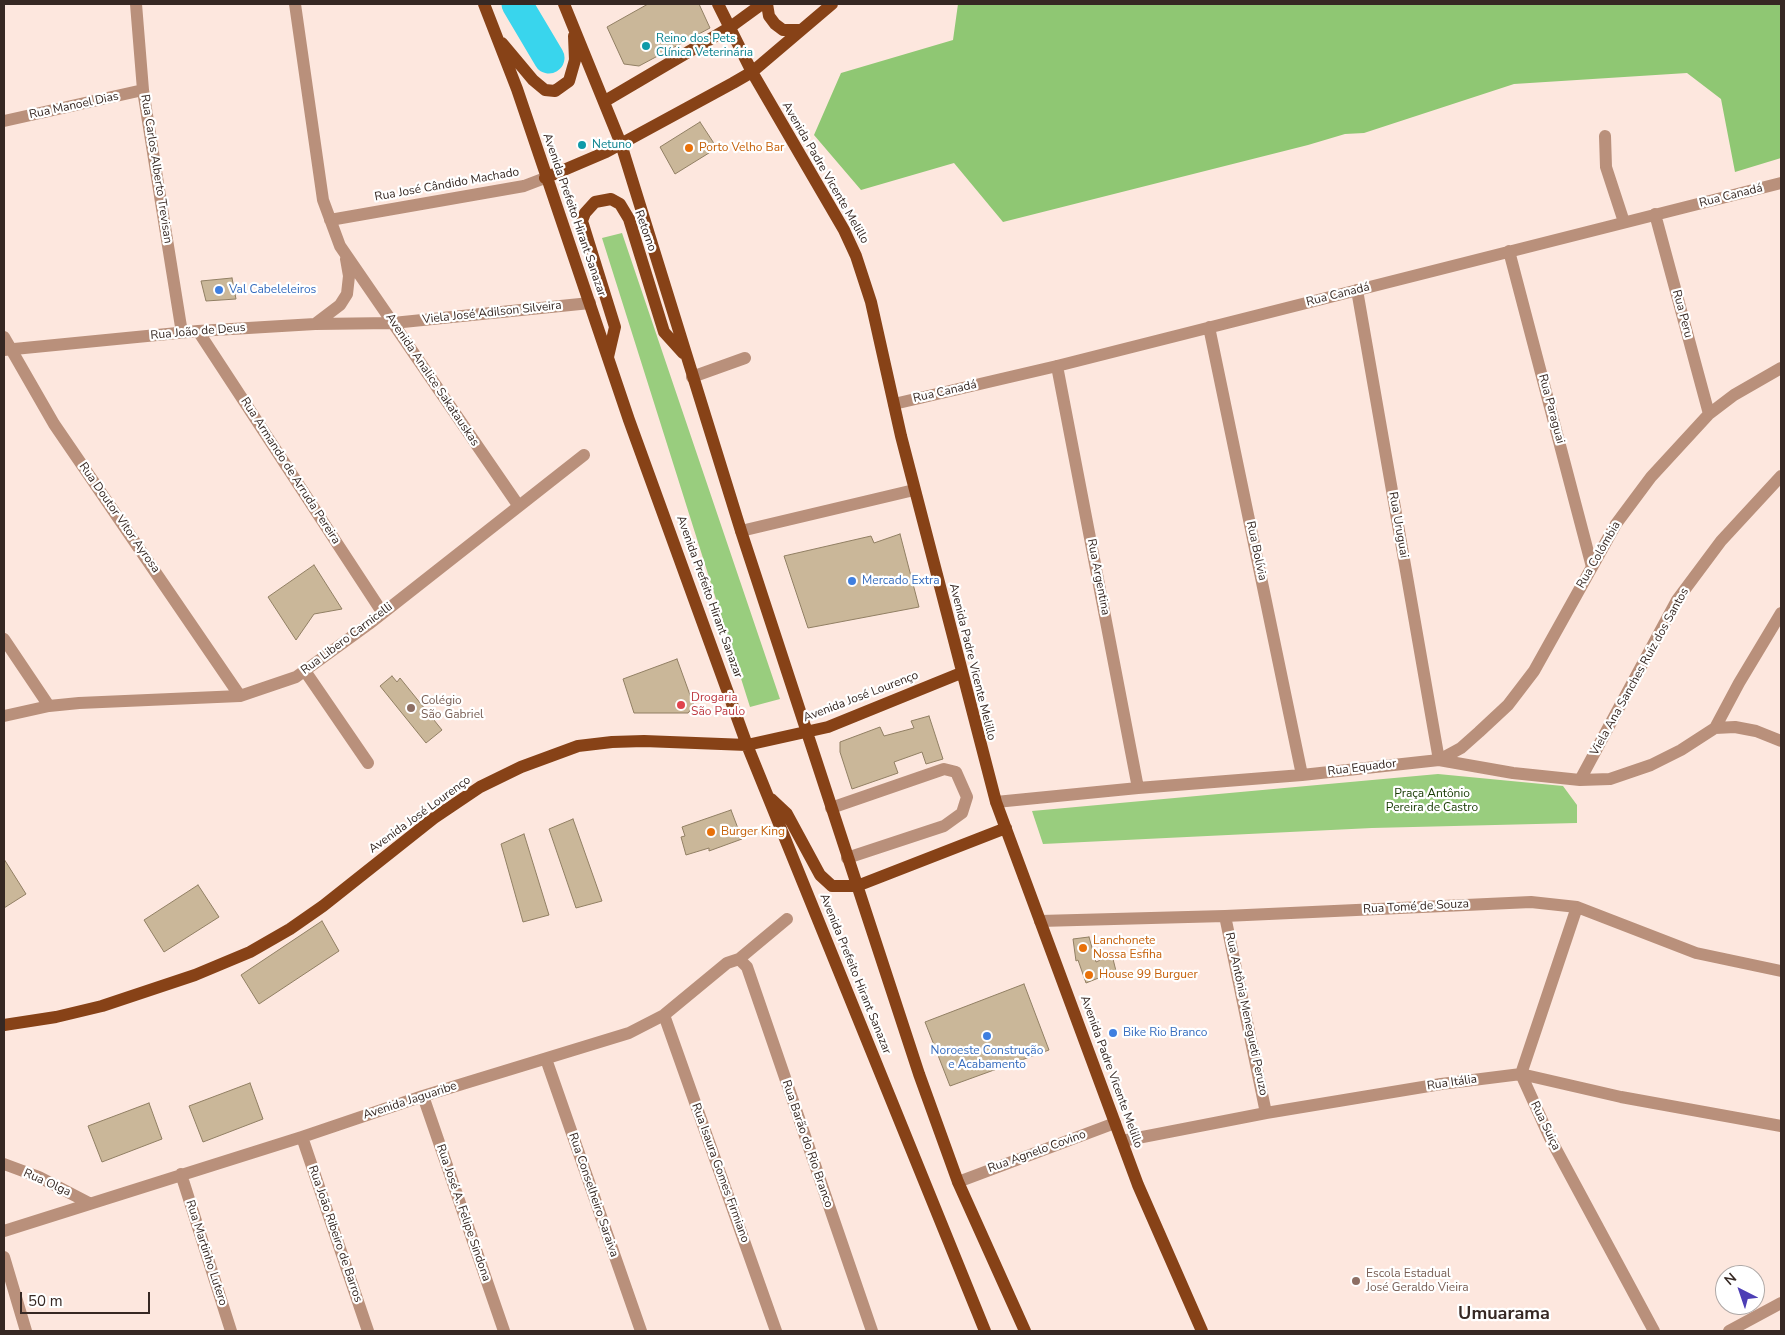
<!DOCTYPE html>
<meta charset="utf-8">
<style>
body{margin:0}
#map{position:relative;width:1785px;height:1335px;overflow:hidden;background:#fde7de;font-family:"Nunito Sans",sans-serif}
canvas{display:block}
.frame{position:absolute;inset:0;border:5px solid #362823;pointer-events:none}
.north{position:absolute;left:1715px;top:1265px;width:50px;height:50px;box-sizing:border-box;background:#fff;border:1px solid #afa9a7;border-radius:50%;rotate:319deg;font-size:14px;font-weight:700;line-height:20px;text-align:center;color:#362823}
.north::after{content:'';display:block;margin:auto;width:18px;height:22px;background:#4d3eb5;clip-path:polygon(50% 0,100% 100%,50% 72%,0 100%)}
.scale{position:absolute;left:20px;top:1292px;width:130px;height:22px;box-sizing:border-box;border:2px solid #362823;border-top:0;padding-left:6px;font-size:15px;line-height:18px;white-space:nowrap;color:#362823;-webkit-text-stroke:4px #fff;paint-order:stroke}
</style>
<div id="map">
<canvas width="1785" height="1335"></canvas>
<div class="frame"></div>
<div class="north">N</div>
<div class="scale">50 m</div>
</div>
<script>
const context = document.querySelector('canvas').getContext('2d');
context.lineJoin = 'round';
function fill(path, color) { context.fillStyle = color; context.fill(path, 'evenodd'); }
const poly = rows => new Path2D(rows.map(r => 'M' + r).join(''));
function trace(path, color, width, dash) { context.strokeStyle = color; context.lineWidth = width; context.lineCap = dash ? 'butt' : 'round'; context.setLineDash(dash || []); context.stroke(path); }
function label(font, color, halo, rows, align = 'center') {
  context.font = font + ' "Nunito Sans",sans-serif'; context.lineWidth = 4.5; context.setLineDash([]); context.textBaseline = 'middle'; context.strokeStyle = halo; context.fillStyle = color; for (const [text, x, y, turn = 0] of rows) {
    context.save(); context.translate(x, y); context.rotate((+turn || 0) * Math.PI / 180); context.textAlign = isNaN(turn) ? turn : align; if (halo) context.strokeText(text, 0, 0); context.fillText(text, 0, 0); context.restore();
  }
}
const green = poly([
 [622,233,780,699,750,707,602,238],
 [1438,774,1563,786,1577,805,1577,823,1372,828,1043,844,1032,811]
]);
const forest = poly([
 [958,4,1781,4,1781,158,1735,172,1721,99,1687,73,1514,84,1364,133,1345,134,1308,145,1003,222,954,163,861,190,814,135,841,73,953,40]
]);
const river = poly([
 [517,4,549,58]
]);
const building = poly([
 [648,4,699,4,710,28,639,66,624,64,607,27,648,4],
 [700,122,717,148,675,174,660,147,700,122],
 [232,278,236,299,206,301,201,281,232,278],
 [900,534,919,607,808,628,784,556,871,536,874,543,900,534],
 [314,565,342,609,314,614,296,640,268,597,314,565],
 [677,659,694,706,688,713,634,713,623,679,677,659],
 [392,676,397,682,400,678,442,730,426,743,380,686,392,676],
 [929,716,943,759,926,764,922,752,894,762,898,773,852,789,840,752,840,742,880,727,884,736,914,728,911,721,929,716],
 [731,810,742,839,709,851,709,848,686,855,681,837,685,836,682,827,731,810],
 [573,819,602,901,576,908,549,829,573,819],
 [524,834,549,915,523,922,501,844,524,834],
 [4,859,26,894,4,908,4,859],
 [198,885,219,917,164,952,144,920,198,885],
 [322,921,339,951,259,1004,241,975,322,921],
 [1089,937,1096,962,1112,955,1116,971,1086,983,1078,960,1076,961,1073,939,1089,937],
 [1024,984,1049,1050,950,1086,925,1022,1024,984],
 [250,1083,263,1119,203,1142,189,1106,250,1083],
 [149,1103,162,1139,102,1162,88,1126,149,1103]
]);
const minor = poly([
 [136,4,143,90,182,333],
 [295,4,323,200,340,246,518,505],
 [4,121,143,90],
 [1605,136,1606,167,1624,222],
 [1655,214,1709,414],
 [330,220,524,186,545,178],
 [1509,251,1592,567],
 [1357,290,1439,760,1461,748,1479,732,1508,705,1534,671,1616,524,1651,477,1709,414,1734,395,1781,368],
 [315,324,340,305,347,294,349,276,346,259],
 [1209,327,1302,775],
 [198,331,382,612],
 [4,337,54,424,240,696],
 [4,350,198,331,315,324,393,323,590,303],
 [1057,366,1138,788],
 [692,377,745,358],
 [894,404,1057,366,1781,183],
 [741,531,914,490],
 [4,639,49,706],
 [305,671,368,763],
 [4,716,49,706,79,703,240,696,296,677,369,624,584,455],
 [1715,728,1739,683,1781,613],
 [1580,780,1677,600,1721,541,1781,476],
 [996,802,1138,788,1302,775,1439,760,1513,773,1580,780,1610,779,1651,765,1681,750,1715,728,1735,727,1756,731,1781,741],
 [831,808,944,769,956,772,967,797,962,813,944,826,847,858],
 [1577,907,1521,1074,1550,1138,1654,1331],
 [1225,916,1266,1113],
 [1040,921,1225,916,1531,902,1577,907,1696,953,1781,971],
 [739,959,747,967,872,1331],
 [664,1015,776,1331],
 [546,1059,641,1331],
 [423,1096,504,1331],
 [302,1137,368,1331],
 [1122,1141,1266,1113,1441,1084,1521,1074,1621,1097,1781,1126],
 [4,1164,39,1177,89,1203],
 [181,1174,231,1331],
 [958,1182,1115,1123],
 [4,1231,302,1137,423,1096,629,1033,664,1015,727,963,739,959,787,919],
 [4,1257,26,1331],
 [1729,1331,1781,1303]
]);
const major = poly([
 [484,4,517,89,629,420,747,745,985,1331],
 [564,4,621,144,741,531,919,1074,958,1182,1025,1331],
 [718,4,752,72,844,230,856,256,871,302,901,436,996,802,1138,1185,1202,1331],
 [767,4,769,16,775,24,783,30,800,30],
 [502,43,533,80,545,90,555,91,569,81,575,60,574,36],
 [605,101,729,28,762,4],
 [545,178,606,152,733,83,752,72,832,4],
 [608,357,615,327,582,221,585,213,595,202,611,199,620,204,629,219,664,332,683,353],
 [771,799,787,814,820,875,832,886,857,886,1006,828],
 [4,1025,56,1017,102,1006,195,975,250,952,290,929,323,906,434,818,480,787,521,767,578,746,612,742,644,741,747,745,828,727,961,673]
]);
const markers = [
 [646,46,5,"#0f9aa8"],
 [582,145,5,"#0f9aa8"],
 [689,148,5,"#e8710a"],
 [219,290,5,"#3f7fe0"],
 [852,581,5,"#3f7fe0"],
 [681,705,5,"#e0444e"],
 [411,708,5,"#8d6e63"],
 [711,832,5,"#e8710a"],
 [1083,948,5,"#e8710a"],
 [1089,975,5,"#e8710a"],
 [1113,1033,5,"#3f7fe0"],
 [987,1036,5,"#3f7fe0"],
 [1356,1281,5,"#8d6e63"]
];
const cultureNames = [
 ["Reino dos Pets",656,39],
 ["Clínica Veterinária",656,53],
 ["Netuno",592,145]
];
const streetNames = [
 ["Rua Manoel Dias",74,106,-12],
 ["Rua Carlos Alberto Trevisan",156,169,81],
 ["Avenida Padre Vicente Melillo",825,173,60],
 ["Rua José Cândido Machado",447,185,-10],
 ["Rua Canadá",1731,196,-14],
 ["Avenida Prefeito Hirant Sanazar",574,215,71],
 ["Retorno",645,231,70],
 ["Rua Canadá",1338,295,-14],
 ["Viela José Adilson Silveira",492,313,-6],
 ["Rua Peru",1682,314,75],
 ["Rua João de Deus",198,332,-5],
 ["Avenida Analice Sakatauskas",432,380,56],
 ["Rua Canadá",945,392,-13],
 ["Rua Paraguai",1551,409,75],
 ["Rua Armando de Arruda Pereira",290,471,57],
 ["Rua Doutor Vitor Ayrosa",119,518,55],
 ["Rua Uruguai",1398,525,80],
 ["Rua Bolívia",1256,551,78],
 ["Rua Colômbia",1599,555,-60],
 ["Rua Argentina",1098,577,79],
 ["Avenida Prefeito Hirant Sanazar",709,597,70],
 ["Rua Libero Carnicelli",347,639,-37],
 ["Avenida Padre Vicente Melillo",972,662,76],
 ["Viela Ana Sanches Ruiz dos Santos",1640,672,-61],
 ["Avenida José Lourenço",861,697,-21],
 ["Rua Equador",1362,768,-7],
 ["Avenida José Lourenço",420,815,-36],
 ["Rua Tomé de Souza",1416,907,-3],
 ["Avenida Prefeito Hirant Sanazar",855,974,68],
 ["Rua Antônia Menegueti Peruzo",1246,1014,78],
 ["Avenida Padre Vicente Melillo",1111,1072,70],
 ["Rua Itália",1452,1083,-8],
 ["Avenida Jaguaribe",410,1101,-18],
 ["Rua Suiça",1545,1126,64],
 ["Rua Barão do Rio Branco",807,1144,71],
 ["Rua Agnelo Covino",1037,1152,-20],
 ["Rua Isaura Gomes Firmiano",720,1173,70],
 ["Rua Olga",47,1183,24],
 ["Rua Conselheiro Saraiva",593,1195,71],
 ["Rua José A. Felipe Sindona",463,1213,71],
 ["Rua João Ribeiro de Barros",335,1234,71],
 ["Rua Martinho Lutero",206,1253,72]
];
const foodNames = [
 ["Porto Velho Bar",699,148],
 ["Burger King",721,832],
 ["Lanchonete",1093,941],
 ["Nossa Esfiha",1093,955],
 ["House 99 Burguer",1099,975]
];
const shopNames = [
 ["Val Cabeleleiros",229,290],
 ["Mercado Extra",862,581],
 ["Bike Rio Branco",1123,1033],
 ["Noroeste Construção",987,1051,"center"],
 ["e Acabamento",987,1065,"center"]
];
const healthNames = [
 ["Drogaria",691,698],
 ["São Paulo",691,712]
];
const educationNames = [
 ["Colégio",421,701],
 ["São Gabriel",421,715],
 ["Escola Estadual",1366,1274],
 ["José Geraldo Vieira",1366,1288]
];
const parkNames = [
 ["Praça Antônio",1432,794],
 ["Pereira de Castro",1432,808]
];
const districtNames = [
 ["Umuarama",1504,1315]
];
fill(green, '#99cd7e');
fill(forest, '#8fc773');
trace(river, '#39d5ed', 31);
fill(building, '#cab799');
trace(building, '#917f63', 1);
trace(minor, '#b9907b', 12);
trace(major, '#874217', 12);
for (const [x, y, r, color] of markers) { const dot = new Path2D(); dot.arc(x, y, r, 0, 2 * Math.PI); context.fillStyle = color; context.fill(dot); trace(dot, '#fff', 2); }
label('12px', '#0d838f', '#fff', cultureNames, 'left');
label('12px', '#362823', '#fff', streetNames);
label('12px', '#c56008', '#fff', foodNames, 'left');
label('12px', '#366cbe', '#fff', shopNames, 'left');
label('12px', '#be3a42', '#fff', healthNames, 'left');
label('12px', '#785e54', '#fff', educationNames, 'left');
label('12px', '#163900', '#fff', parkNames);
label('bold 18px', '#362823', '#fff', districtNames);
</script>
